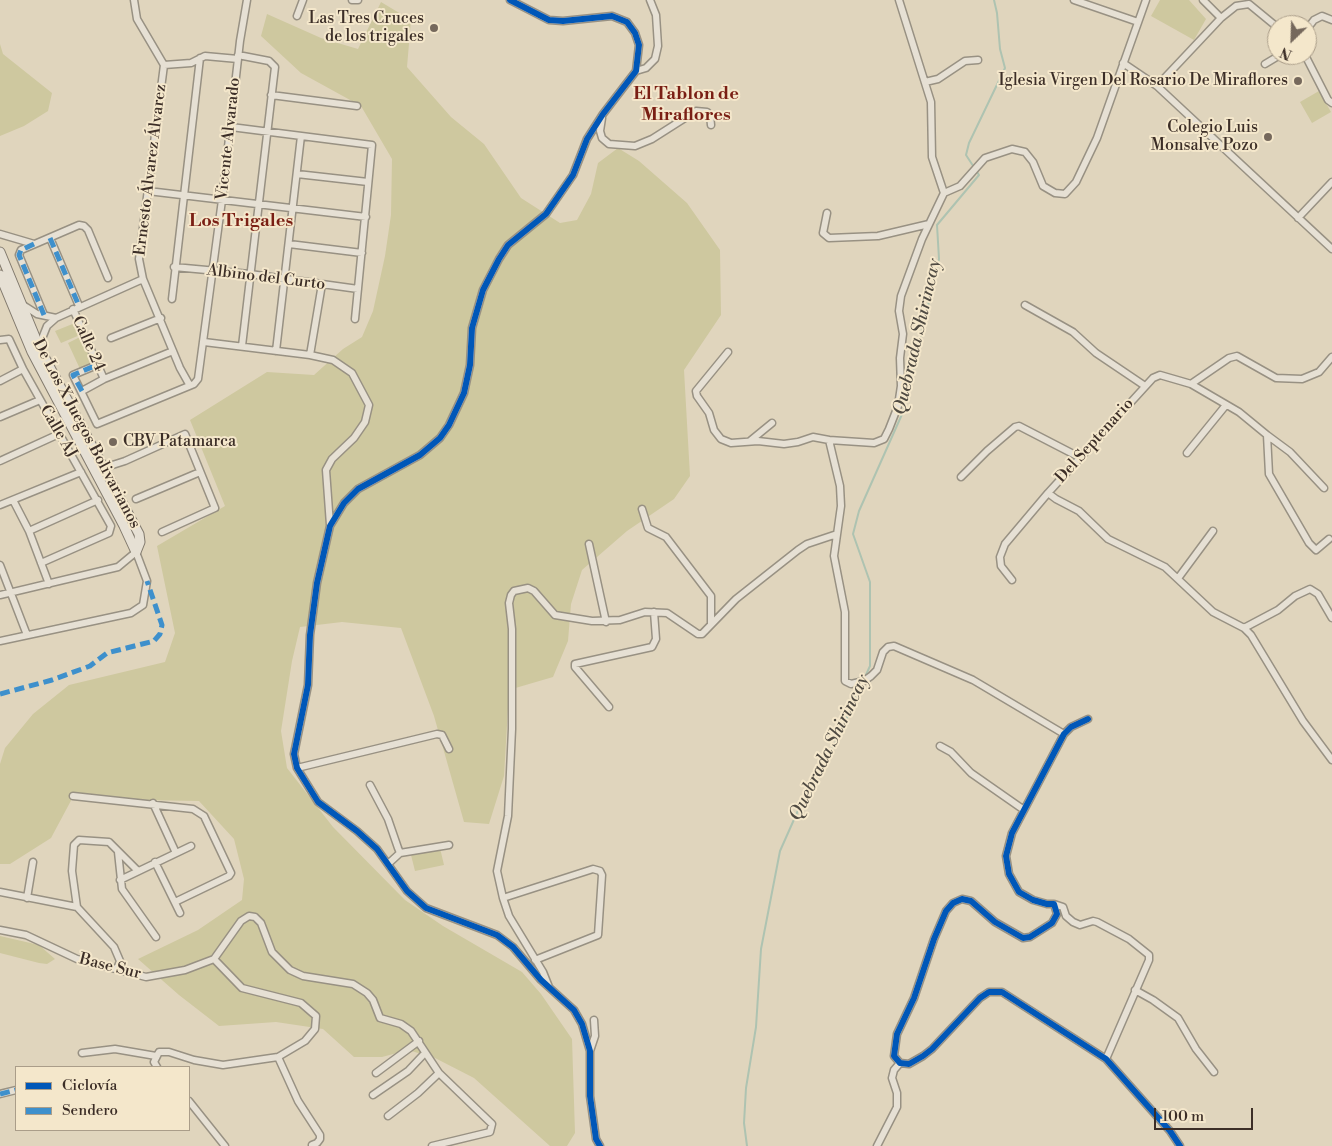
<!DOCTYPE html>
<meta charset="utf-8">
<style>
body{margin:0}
#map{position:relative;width:1332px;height:1146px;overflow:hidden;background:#e0d5bd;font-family:"Libre Bodoni",serif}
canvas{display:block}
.legend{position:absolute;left:15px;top:1066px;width:175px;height:65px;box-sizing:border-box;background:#f4e7cb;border:1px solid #aa9d89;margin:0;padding:6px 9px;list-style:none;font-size:15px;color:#3c2e27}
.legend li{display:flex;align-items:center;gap:10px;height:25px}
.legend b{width:25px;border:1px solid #aa9d89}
.north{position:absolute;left:1267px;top:15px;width:50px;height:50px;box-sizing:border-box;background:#f4e7cb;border:1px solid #aa9d89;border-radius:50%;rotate:204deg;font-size:14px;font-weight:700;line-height:20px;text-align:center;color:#3c2e27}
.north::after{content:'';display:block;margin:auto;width:18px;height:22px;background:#75685c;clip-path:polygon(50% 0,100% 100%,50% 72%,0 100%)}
.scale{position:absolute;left:1154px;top:1108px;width:99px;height:22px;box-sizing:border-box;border:2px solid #3c2e27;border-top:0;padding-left:6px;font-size:15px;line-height:18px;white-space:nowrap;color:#3c2e27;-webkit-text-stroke:4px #f4e7cb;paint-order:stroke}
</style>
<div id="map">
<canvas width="1332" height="1146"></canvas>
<ul class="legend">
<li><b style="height:6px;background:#0057b8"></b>Ciclovía</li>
<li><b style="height:6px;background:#3e90cc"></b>Sendero</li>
</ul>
<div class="north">N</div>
<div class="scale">100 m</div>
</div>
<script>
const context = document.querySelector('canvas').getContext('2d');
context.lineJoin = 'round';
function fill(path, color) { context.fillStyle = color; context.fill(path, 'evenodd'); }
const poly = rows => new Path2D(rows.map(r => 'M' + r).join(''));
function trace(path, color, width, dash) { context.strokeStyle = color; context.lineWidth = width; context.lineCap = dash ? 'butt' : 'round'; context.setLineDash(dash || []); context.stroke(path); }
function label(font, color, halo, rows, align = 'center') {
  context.font = font + ' "Libre Bodoni",serif'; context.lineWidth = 4; context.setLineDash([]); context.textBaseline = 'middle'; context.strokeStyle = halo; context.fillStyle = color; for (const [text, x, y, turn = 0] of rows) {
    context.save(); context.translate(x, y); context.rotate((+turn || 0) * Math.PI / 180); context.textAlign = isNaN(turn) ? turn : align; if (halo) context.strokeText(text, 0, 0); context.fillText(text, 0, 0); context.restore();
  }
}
const green = poly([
 [1160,0,1189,0,1206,19,1194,40,1151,16],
 [381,2,411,20,407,67,451,117,484,144,521,198,560,223,577,220,591,194,598,163,618,148,639,161,687,203,720,250,721,315,684,370,690,476,674,499,627,531,582,570,571,604,568,641,553,677,512,689,508,708,504,776,489,824,464,822,434,716,401,628,342,622,300,627,292,661,281,731,287,768,333,827,405,900,443,926,522,972,541,994,572,1039,575,1133,567,1146,550,1146,474,1078,435,1058,408,1050,382,1057,354,1057,323,1029,276,1022,219,1026,179,995,138,959,198,930,242,900,244,879,234,839,199,801,140,800,74,795,51,838,10,864,0,864,0,764,5,748,33,714,69,685,165,662,175,633,157,546,225,506,190,420,267,372,314,375,343,349,362,337,373,311,385,256,391,215,392,159,361,106,301,73,261,36,267,14,321,38,358,49],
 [0,44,3,54,52,93,48,111,24,126,0,136],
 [1319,91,1331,112,1312,123,1300,102],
 [75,323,80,335,61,343,55,331],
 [82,336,94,363,80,369,68,343],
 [440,848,444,865,415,871,411,855],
 [0,936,39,945,55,959,47,964,39,963,0,953]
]);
const stream = poly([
 [865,677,870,666,870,582,853,534,859,511,903,412,939,259,937,225,979,175,966,155,969,143,1005,68,1000,49,997,13,994,0],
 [747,1146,744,1123,746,1088,756,1027,761,949,780,851,804,797,838,738,862,683]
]);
const street = poly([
 [134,0,137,19,164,65],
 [352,0,358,0],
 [510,0,549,20,563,21,612,16,627,22,635,33,639,45,636,71,603,114,587,139,573,175,546,214,508,245,499,259,483,290,472,328,470,365,464,393,449,425,440,438,420,455,358,489,344,503,330,526,317,583,310,635,308,685,294,754,297,768,318,802,357,831,377,849,407,891,426,908,497,935,513,947,541,980,574,1010,582,1024,590,1051,590,1096,596,1139,600,1146],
 [899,0,931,102,932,157,944,193],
 [1074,0,1138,22],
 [1203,0,1221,18],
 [297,16,303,0],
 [1307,29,1314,20,1322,16,1332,20],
 [238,55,269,61,275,67,242,346],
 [1305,55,1328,100,1332,103],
 [1123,63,1157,86,1332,249],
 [1265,64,1280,55],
 [164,65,139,259,143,279,180,368,189,384],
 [164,65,191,63,205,56,238,59],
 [636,71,646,68,655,59,658,46,656,15,650,0],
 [925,82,938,79,965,61,978,60],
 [1157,86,1221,18,1236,6,1249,4,1277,27],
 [271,95,357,106],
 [602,118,600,131,602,138,609,144,635,146,652,139,696,111,707,112,710,115,711,125],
 [231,127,372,145,355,319],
 [297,174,368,182],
 [148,191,366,217],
 [944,193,922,239,901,296,899,311,903,334,900,358,901,386,898,406,889,429,884,439,874,443,829,440,840,486,841,506,834,556,845,612,845,681,851,684,864,681,871,676,877,670,883,652,888,647,894,646,973,680,1064,734],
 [944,193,960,186,985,158,1012,149,1025,152,1033,162,1043,186,1055,193,1065,194,1076,182,1097,138,1146,0],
 [827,213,823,233,829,238,878,236,929,224],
 [1298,218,1332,182],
 [0,234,34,244],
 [50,238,79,306],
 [289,244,362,253],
 [174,267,250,274,358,289],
 [172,299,200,58],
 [23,305,37,314,56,318],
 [1025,305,1073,332,1096,353,1145,386],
 [73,309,104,379],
 [44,315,19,255,21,250,79,225,84,226,88,230,108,278],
 [111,338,161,318],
 [0,340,9,339,23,369,111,526,109,533,41,563],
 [204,342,310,355,333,360,352,373,369,405,365,422,354,438,332,459,326,470,330,525],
 [40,349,43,336,47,326,56,318,143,279],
 [276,351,301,136],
 [728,352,696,391,697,396,709,413,714,430,721,439,731,443,758,441,784,444,798,442,813,437,829,440],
 [310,355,322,284],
 [1332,357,1319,372,1302,379,1276,378,1237,356,1229,358,1191,384,1160,375,1153,378,1048,493,1056,499,1079,511,1108,539,1165,567,1213,612,1244,628,1251,635,1303,721,1332,760],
 [97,365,73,375,97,424,194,384,198,379,222,200,240,41,247,0],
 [0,381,23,369],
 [1191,384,1239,412,1267,435,1269,474,1309,543,1316,550,1329,539],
 [82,391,104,379,173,351],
 [0,417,40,400],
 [1267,435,1290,452,1324,488],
 [750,441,772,423],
 [1187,453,1226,405],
 [0,461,59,434],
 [100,469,125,461,185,434,215,508,162,532],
 [961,477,987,451,1015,427,1019,426,1081,458],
 [136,499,200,472],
 [13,500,29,531,49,584],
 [0,505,81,472],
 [642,509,648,528,666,537,711,596,711,624],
 [29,531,98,500],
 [589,544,606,622],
 [0,565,27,635],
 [1179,577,1213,531],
 [1012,580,1001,566,1000,557,1005,544,1048,493],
 [0,595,118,567,136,552,147,581,143,605,131,613,0,641],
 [1244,628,1278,610,1295,596,1310,589,1318,594,1332,618],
 [609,707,575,667,575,664,652,647,656,639,654,612],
 [1088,719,1071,727,1064,734,1012,833,1006,856,1009,874,1019,892,1033,900,1047,904,1054,904,1057,914,1052,923,1030,937,1023,938,995,922,971,901,962,899,953,903,946,911,934,939,914,998,897,1034,894,1056,900,1063,909,1064,923,1056,932,1049,980,998,989,992,1002,992,1106,1059,1170,1131,1180,1146],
 [940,746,951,752,971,773,1024,810],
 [297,768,437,734,442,735,449,749],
 [370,785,388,819,398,848,400,853,388,864],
 [73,796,193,809,204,816,231,873,229,876,175,902],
 [153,803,176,853],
 [118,852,122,889,156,937],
 [400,853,449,845],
 [155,862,180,913],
 [120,880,191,846],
 [0,892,77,907],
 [27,898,33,862],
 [503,898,593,869,600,871,602,875,598,935,535,960],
 [1054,904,1063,907,1066,916,1073,922,1080,925,1093,921,1097,922,1129,939,1149,955,1149,960,1106,1059],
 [0,930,26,935,77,959,146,977,185,970,214,959,241,921,249,916,255,917,261,923,272,952,290,970,303,976,353,984,367,993,373,1000,380,1018,401,1024,411,1031,439,1073,492,1124,490,1132,432,1146],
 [117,969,120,961,114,947,77,907,72,871,74,845,79,840,109,842,137,870],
 [549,987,543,972,509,916,503,898,497,871,508,816,512,729,512,629,509,603,511,595,514,591,528,588,534,591,555,615,592,621,620,620,645,612,667,613,698,634,702,634,736,599,798,550,807,544,837,534],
 [1135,990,1153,1000,1178,1018,1196,1049,1214,1072],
 [590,1051,595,1036,594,1020],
 [82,1053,115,1049,156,1056],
 [278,1057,298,1101,320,1135,320,1139,317,1143,312,1145],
 [157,1067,154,1062,159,1052,169,1052,194,1060,223,1065,278,1057,305,1041,315,1029,316,1016,301,1003,242,988,214,959],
 [376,1073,419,1041],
 [0,1094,16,1090],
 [373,1095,408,1071,425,1053],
 [189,1101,225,1146],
 [388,1116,418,1093,439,1073],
 [877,1146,897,1107,897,1093,892,1078,894,1070,900,1063]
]);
const secondary = poly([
 [0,252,40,349,139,534,140,542,136,552],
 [0,275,32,352,124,526,136,552]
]);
const quiet = poly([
 [50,238,79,306],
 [34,244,21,250,19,255,44,315],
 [82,391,73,375,97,365],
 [0,694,52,680,90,666,107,653,154,641,160,634,162,625,147,581],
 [0,1094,16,1090]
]);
const cycleway = poly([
 [510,0,549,20,563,21,612,16,627,22,635,33,639,45,636,71,603,114,587,139,573,175,546,214,508,245,499,259,483,290,472,328,470,365,464,393,449,425,440,438,420,455,358,489,344,503,330,526,317,583,310,635,308,685,294,754,297,768,318,802,357,831,377,849,407,891,426,908,497,935,513,947,541,980,574,1010,582,1024,590,1051,590,1096,596,1139,600,1146],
 [1088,719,1071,727,1064,734,1012,833,1006,856,1009,874,1019,892,1033,900,1047,904,1054,904,1057,914,1052,923,1030,937,1023,938,995,922,971,901,962,899,953,903,946,911,934,939,914,998,897,1034,894,1056,900,1063,909,1064,923,1056,932,1049,980,998,989,992,1002,992,1106,1059,1170,1131,1180,1146]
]);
const markers = [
 [434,28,5,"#75685c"],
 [1298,81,5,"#75685c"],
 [1268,137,5,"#75685c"],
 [113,442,5,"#75685c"]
];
const poiNames = [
 ["Las Tres Cruces",424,19],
 ["de los trigales",424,37],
 ["Iglesia Virgen Del Rosario De Miraflores",1288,81],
 ["Colegio Luis",1258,128],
 ["Monsalve Pozo",1258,146],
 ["CBV Patamarca",123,442,"left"]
];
const streetNames = [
 ["Vicente Alvarado",229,139,-84],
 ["Ernesto Álvarez Álvarez",151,170,-83],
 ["Albino del Curto",266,278,7],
 ["Calle 24",88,344,66],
 ["Calle AJ",58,432,60],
 ["De Los X Juegos Bolivarianos",86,434,62],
 ["Del Septenario",1095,441,-48],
 ["Base Sur",110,967,14]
];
const neighbourhoodNames = [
 ["El Tablon de",686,95],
 ["Miraflores",686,116],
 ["Los Trigales",241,222]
];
const waterNames = [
 ["Quebrada Shirincay",918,337,-77],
 ["Quebrada Shirincay",830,748,-64]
];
fill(green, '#cec89f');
trace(stream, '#aec3b1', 2);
trace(street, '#989183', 9);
trace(secondary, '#827a6e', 11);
trace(street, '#e6e0d4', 6);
trace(secondary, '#e6e0d4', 9);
trace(quiet, '#3e90cc', 5, [10, 5]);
trace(cycleway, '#0057b8', 6);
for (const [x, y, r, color] of markers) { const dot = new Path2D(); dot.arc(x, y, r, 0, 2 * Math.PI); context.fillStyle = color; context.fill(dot); trace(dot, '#f4e7cb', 2); }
label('16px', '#3c2e27', '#f4e7cb', poiNames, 'right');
label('16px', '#3c2e27', '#f4e7cb', streetNames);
label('bold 18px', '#7a1f14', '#f4e7cb', neighbourhoodNames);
label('italic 18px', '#4f4a42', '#f4e7cb', waterNames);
</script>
